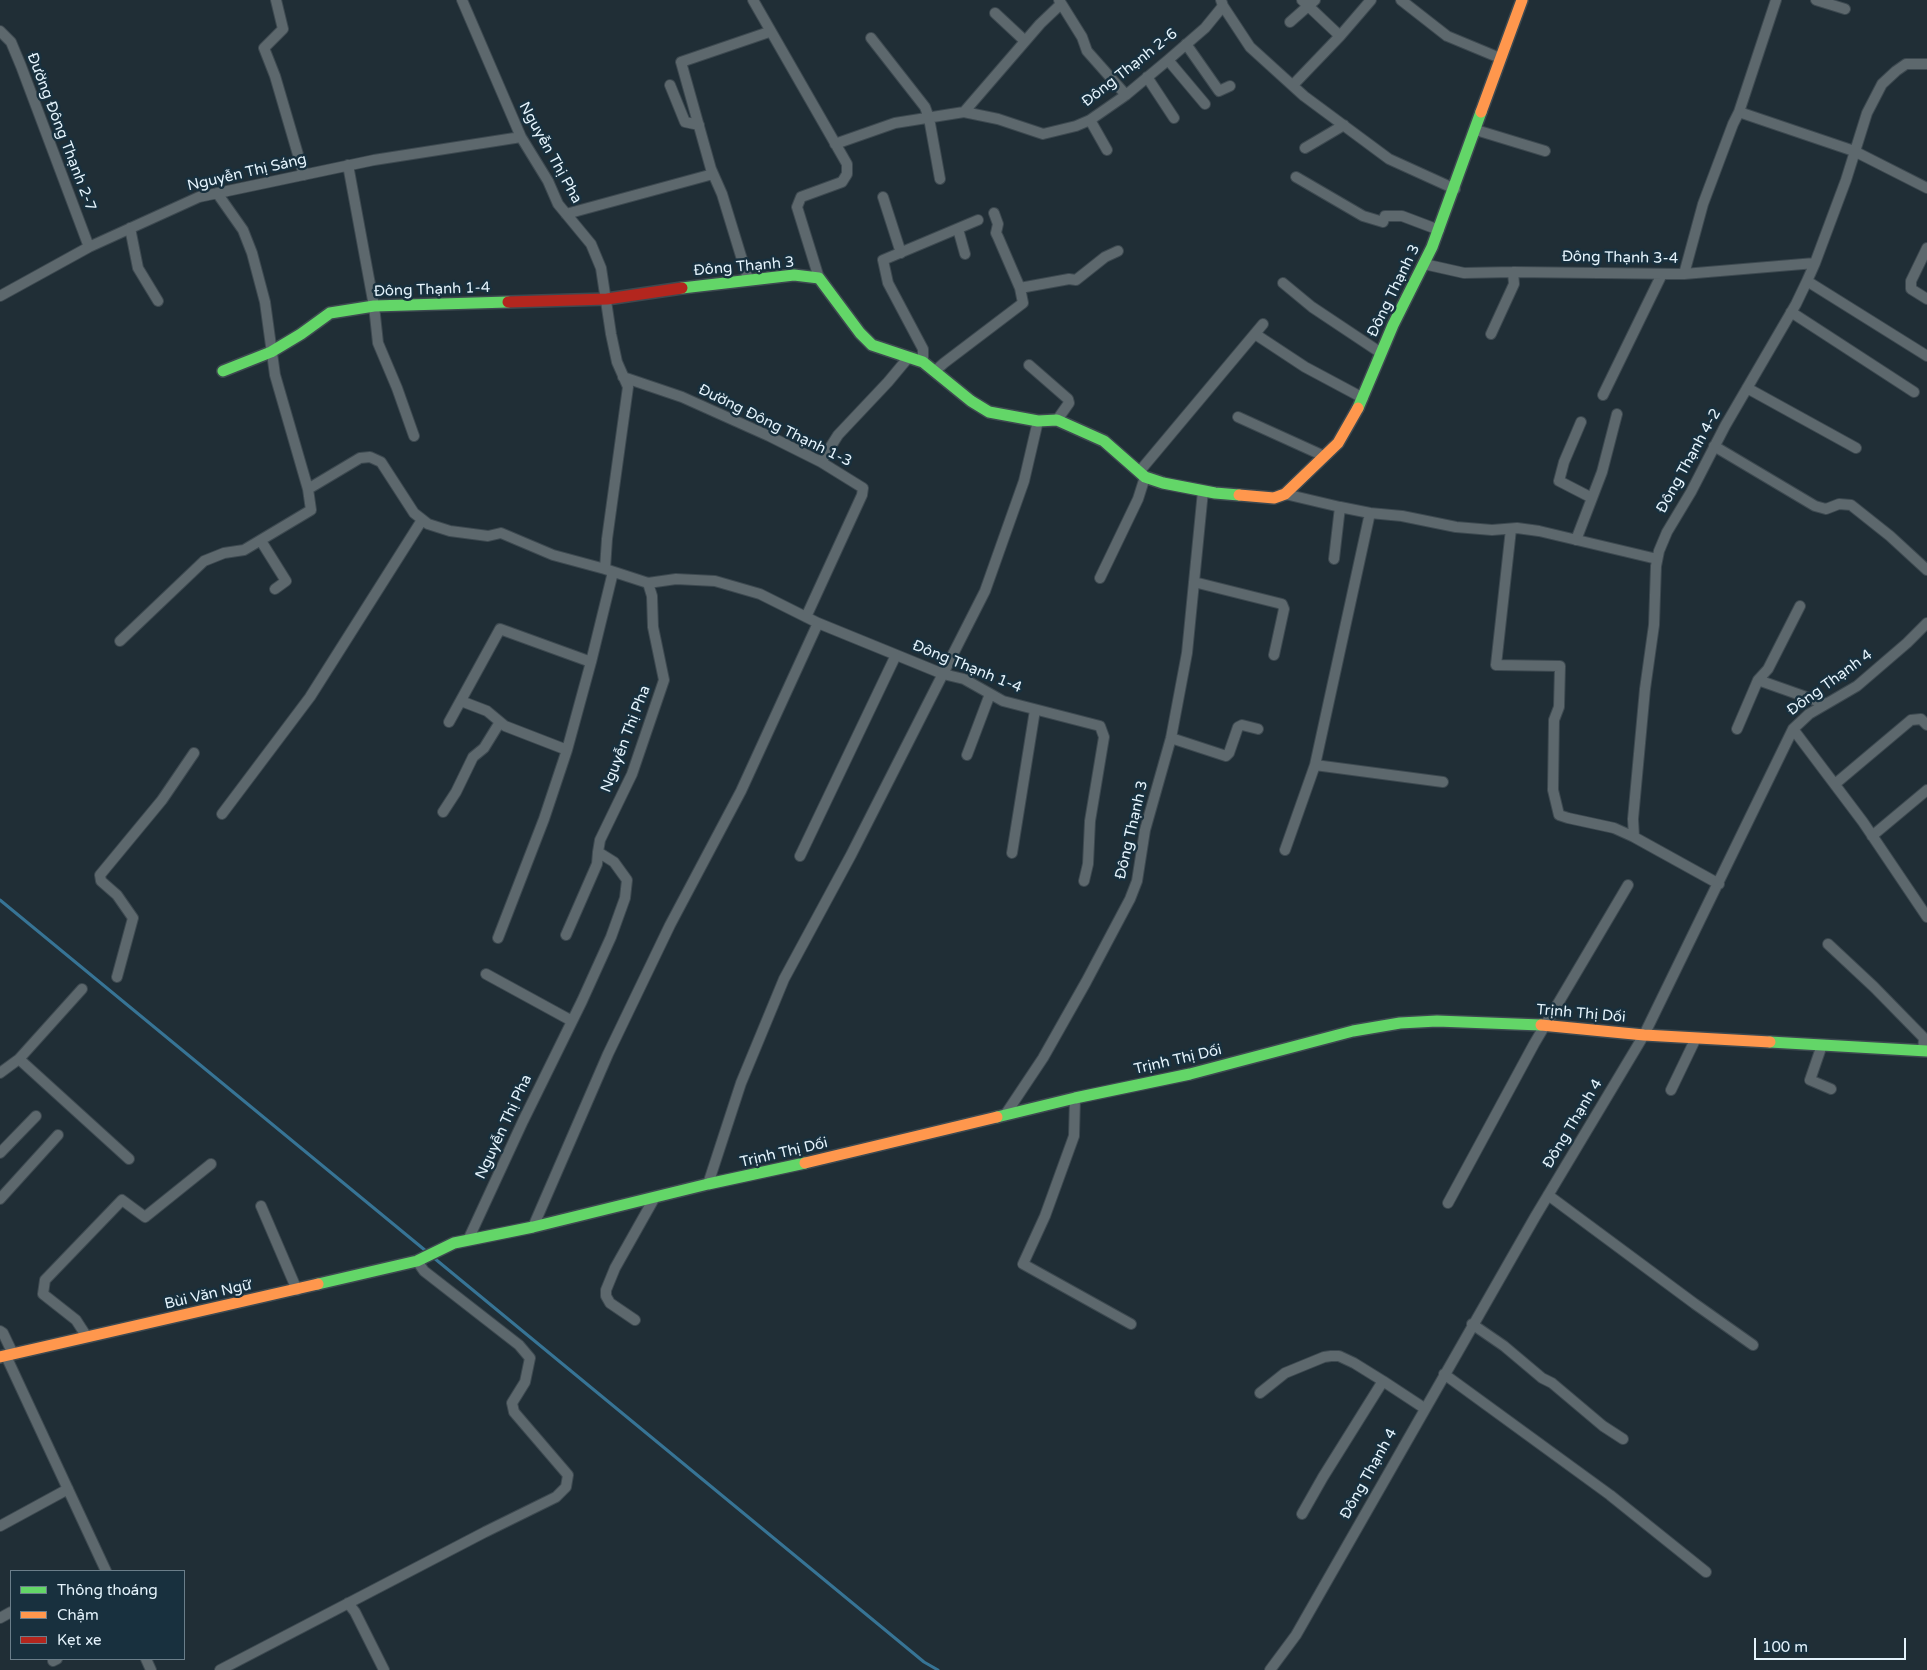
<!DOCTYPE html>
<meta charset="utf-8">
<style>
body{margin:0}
#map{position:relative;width:1927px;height:1670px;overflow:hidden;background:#202e36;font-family:"Varela Round",sans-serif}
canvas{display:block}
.legend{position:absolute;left:10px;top:1570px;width:175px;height:90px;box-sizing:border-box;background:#18303e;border:1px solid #6a7e8a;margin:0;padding:6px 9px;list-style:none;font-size:15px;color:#e4f3fc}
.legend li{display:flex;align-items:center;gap:10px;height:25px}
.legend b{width:25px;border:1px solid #6a7e8a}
.scale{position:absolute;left:1754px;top:1638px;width:152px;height:22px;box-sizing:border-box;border:2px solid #e4f3fc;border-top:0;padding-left:6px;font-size:15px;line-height:18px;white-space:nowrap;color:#e4f3fc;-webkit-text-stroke:4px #18303e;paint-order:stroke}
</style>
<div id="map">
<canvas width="1927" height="1670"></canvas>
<ul class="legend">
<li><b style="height:6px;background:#63d668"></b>Thông thoáng</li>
<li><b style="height:6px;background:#ff974d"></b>Chậm</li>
<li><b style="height:6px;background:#b3261e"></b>Kẹt xe</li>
</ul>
<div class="scale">100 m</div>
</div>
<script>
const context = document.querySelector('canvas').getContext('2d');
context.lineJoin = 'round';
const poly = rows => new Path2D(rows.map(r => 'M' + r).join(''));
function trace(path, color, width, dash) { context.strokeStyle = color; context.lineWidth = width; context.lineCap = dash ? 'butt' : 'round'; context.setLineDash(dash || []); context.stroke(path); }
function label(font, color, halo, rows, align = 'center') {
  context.font = font + ' "Varela Round",sans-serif'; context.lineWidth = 5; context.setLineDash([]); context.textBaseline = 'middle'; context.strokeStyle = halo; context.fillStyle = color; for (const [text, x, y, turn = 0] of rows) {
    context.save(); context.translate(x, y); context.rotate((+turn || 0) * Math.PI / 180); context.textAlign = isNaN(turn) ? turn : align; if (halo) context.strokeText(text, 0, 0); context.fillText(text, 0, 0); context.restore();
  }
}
const stream = poly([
 [0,900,426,1251],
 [434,1258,924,1662,938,1670]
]);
const street = poly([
 [276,0,283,29,264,48,275,76,304,175],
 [462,0,521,137,548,181,558,204,591,244,601,268,611,334,617,362,628,387,607,539,605,569,648,583,652,596,653,627,664,680,632,774,600,840,598,852,614,862,627,880,625,898,611,937,582,1001,523,1121,468,1240],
 [753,0,847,164,847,174,842,182,801,197,797,207,819,278],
 [1059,0,1082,37,1087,51,1126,95],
 [1302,0,1340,36],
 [1401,0,1447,36,1500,58],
 [1816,0,1845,9],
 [1223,6,1250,47,1304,96,1389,159,1455,189],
 [995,13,1025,41],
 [1290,22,1315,0],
 [0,31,11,42,21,66,89,247],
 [871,38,925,107,929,118,940,179],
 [1186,44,1219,91,1230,86],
 [1168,60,1205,104],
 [1147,77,1174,118],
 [670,85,685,122,699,125],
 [1293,85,1340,36,1371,0],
 [964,112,1040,24,1061,4],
 [1739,112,1854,151,1927,188],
 [1090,120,1107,150],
 [1476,130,1545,151],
 [835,144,895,123,964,112,998,119,1043,134,1076,126,1090,120,1126,95,1168,60,1205,28,1223,6,1221,0],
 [1305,148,1344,125],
 [348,165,374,306,378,343,397,388,414,436],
 [1296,177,1363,216,1383,222,1385,216,1402,216,1439,230],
 [217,193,243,230,252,253,265,302,275,375,308,489,360,458,370,457,381,462,414,513,428,524,450,531,488,536,501,533,553,555,605,569],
 [883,197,901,253],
 [566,214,713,174],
 [130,228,138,268,158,301],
 [958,229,965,254],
 [1927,248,1911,281,1911,289,1927,299],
 [1424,264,1464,273,1513,272,1684,274,1815,263],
 [1684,274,1703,204,1733,124,1739,112,1776,0],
 [748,279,722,194,711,169,681,62,769,32],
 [1807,281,1927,356],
 [1283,283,1312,307,1381,353],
 [1020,288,1069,279,1076,280,1105,257,1118,251],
 [0,296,89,247,199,197,374,160,521,137],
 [1791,312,1914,392],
 [1255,334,1305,367,1363,398],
 [1491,334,1514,284,1513,272],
 [923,362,923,349,888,283,883,260,978,220],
 [1029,365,1068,399,1069,403,1057,420],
 [935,371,944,363,1023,303,1020,288,998,237,996,233,998,224,994,213],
 [623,377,682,397,769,436,821,462,863,488,862,495,806,617],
 [1747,388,1856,448],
 [1603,395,1662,274],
 [1238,417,1324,456],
 [1581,422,1564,462,1559,481,1592,498],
 [1714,446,1815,506,1826,509,1839,504,1851,505,1890,536,1927,570],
 [821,462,838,435,888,382,908,358],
 [1139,472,1263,324],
 [1285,494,1340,507,1370,513,1402,516,1456,527,1492,530,1517,528,1539,531,1657,559],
 [1511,529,1496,665,1560,666,1559,707,1554,720,1553,790,1559,815,1568,818,1614,828,1634,837],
 [1576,540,1602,472,1617,414],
 [261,541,286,581,275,589],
 [1334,559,1340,507],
 [1100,578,1138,499,1145,477],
 [1194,582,1282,604,1284,609,1274,655],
 [648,583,676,579,715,581,760,594,818,623,943,674,964,679,1003,701,1100,726,1104,737,1090,821,1088,864,1084,881],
 [120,641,204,561,224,553,244,550,311,510,308,489],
 [1758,680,1826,704],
 [461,701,487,711,505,726,567,750],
 [449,722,500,629,591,662],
 [1737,729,1758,680,1768,669,1800,606],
 [1793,729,1863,822,1927,917],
 [1171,738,1226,756,1229,753,1238,727,1242,725,1258,729],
 [967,755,990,694],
 [1315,765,1443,782],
 [1835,784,1911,720,1921,719,1927,725],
 [443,812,456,792,473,757,484,748,500,722],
 [222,814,310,697,422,520],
 [1872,836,1927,790],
 [1285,850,1315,765,1370,513],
 [1012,853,1035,710],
 [800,856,896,655],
 [1719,884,1634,837,1633,819,1645,689,1654,625,1656,566,1659,551,1667,532,1691,492,1725,426,1796,304,1807,281,1815,263,1846,180,1867,113,1882,84,1896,71,1906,64,1927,64],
 [566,935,597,864,598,852],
 [498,938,544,819,567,750,591,662,613,572],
 [1828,944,1874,987,1924,1038,1923,1051],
 [486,974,572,1021],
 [117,977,133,918,117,895,101,881,100,875,162,800,194,753],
 [1822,1045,1810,1080,1831,1089],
 [19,1059,129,1159],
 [0,1073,19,1059,82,989],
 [1671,1090,1696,1038],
 [1075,1098,1074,1136,1045,1216,1023,1264,1131,1324],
 [1005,1115,1043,1058,1086,982,1130,899,1137,881,1145,830,1171,738,1187,653,1203,491],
 [0,1153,36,1116],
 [708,1184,741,1083,784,979,851,855,985,591,1024,481,1038,421],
 [1548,1195,1695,1304,1753,1345],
 [0,1199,58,1135],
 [1448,1203,1534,1044,1628,885],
 [261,1206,297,1290],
 [533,1227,608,1054,670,925,741,791,818,623],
 [635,1320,610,1303,606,1296,606,1290,615,1268,655,1197],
 [1472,1324,1504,1346,1542,1378,1552,1383,1603,1426,1623,1439],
 [0,1331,3,1333,13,1354],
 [87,1337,76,1320,43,1294,45,1280,122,1200,145,1217,211,1164],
 [6,1356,106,1571],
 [1444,1374,1610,1495,1706,1572],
 [1260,1393,1285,1373,1324,1357,1331,1356,1339,1356,1354,1363,1383,1381],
 [1302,1514,1323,1477,1383,1381,1424,1408],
 [0,1526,68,1489],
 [348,1603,355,1612,384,1670],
 [0,1618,11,1612],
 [146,1659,151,1670],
 [53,1661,57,1659],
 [220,1670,485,1532,556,1497,566,1487,568,1475,514,1412,512,1403,525,1382,530,1358,519,1345,424,1271,417,1261],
 [1270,1670,1296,1635,1535,1217,1644,1035,1793,729,1809,714,1857,686,1907,643,1927,623]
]);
const fast = poly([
 [682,288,794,275,819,278,860,333,872,345,923,362,971,401,989,412,1038,421,1057,420,1104,441,1145,477,1163,483,1215,493,1239,495],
 [223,371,271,352,301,334,330,313,374,306,508,302],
 [1358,408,1393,325,1432,247,1481,112],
 [1770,1042,1927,1051],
 [997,1117,1075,1098,1190,1074,1353,1031,1400,1023,1437,1021,1541,1025],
 [318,1284,417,1261,454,1243,533,1227,708,1184,805,1163]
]);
const slow = poly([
 [1481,112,1522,0],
 [1239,495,1274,498,1285,494,1338,443,1358,408],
 [1541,1025,1644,1035,1770,1042],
 [805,1163,997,1117],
 [0,1357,318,1284]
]);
const jam = poly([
 [508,302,607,299,682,288]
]);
const streetNames = [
 ["Đông Thạnh 2-6",1130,68,-38],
 ["Đường Đông Thạnh 2-7",61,132,69],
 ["Nguyễn Thị Pha",550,153,61],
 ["Nguyễn Thị Sáng",247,173,-13],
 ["Đông Thạnh 3-4",1620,258,1],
 ["Đông Thạnh 3",744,267,-5],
 ["Đông Thạnh 1-4",432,290,-2],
 ["Đông Thạnh 3",1394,291,-64],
 ["Đường Đông Thạnh 1-3",775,426,26],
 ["Đông Thạnh 4-2",1689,461,-61],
 ["Đông Thạnh 1-4",967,667,22],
 ["Đông Thạnh 4",1830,683,-36],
 ["Nguyễn Thị Pha",626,739,-69],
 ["Đông Thạnh 3",1132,830,-77],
 ["Trịnh Thị Dối",1581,1014,5],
 ["Trịnh Thị Dối",1178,1060,-13],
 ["Đông Thạnh 4",1573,1124,-59],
 ["Nguyễn Thị Pha",504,1127,-65],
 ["Trịnh Thị Dối",784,1153,-13],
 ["Bùi Văn Ngữ",208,1295,-13],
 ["Đông Thạnh 4",1369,1474,-61]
];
trace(stream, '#377495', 3);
trace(street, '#3d4950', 12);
trace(fast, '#3d4950', 14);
trace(slow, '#3d4950', 14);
trace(jam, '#3d4950', 14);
trace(street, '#5d686d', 10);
trace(fast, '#63d668', 11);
trace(slow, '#ff974d', 11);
trace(jam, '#b3261e', 11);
label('15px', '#e4f3fc', '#18303e', streetNames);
</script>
